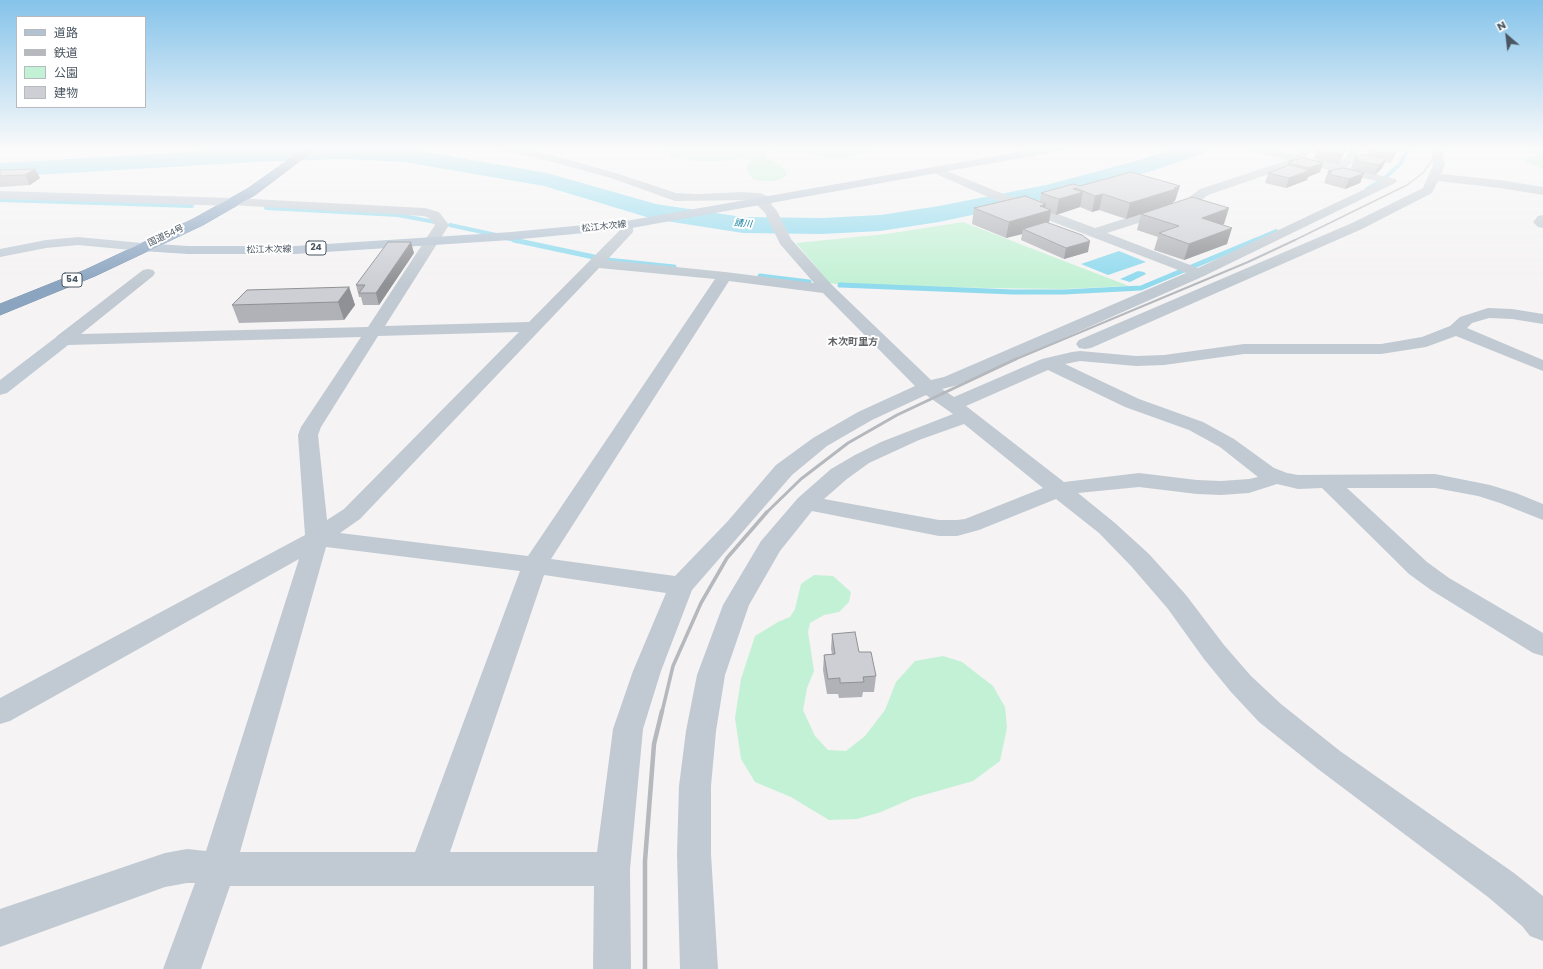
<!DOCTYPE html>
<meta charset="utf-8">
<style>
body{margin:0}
#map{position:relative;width:1543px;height:969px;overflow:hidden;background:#f5f3f3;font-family:Poppins,"Noto Sans JP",sans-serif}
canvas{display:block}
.legend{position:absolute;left:16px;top:16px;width:130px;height:92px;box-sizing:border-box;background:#fff;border:1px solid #b7bbc0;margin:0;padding:5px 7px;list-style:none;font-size:12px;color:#4a5661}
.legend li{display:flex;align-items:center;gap:8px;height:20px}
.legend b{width:20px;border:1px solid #b7bbc0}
.north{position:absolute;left:1487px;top:16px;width:40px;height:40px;-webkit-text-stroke:3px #fff;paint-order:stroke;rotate:332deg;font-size:11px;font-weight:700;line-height:16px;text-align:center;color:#4a5661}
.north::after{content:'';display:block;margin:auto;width:14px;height:18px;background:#4a5661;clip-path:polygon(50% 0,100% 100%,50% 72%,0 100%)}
</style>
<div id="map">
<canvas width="1543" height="969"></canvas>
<ul class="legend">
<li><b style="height:5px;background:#b3c2d1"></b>道路</li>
<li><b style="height:5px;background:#b5b8bd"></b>鉄道</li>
<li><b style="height:11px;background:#c3f1d5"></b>公園</li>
<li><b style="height:11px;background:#cdcfd5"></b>建物</li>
</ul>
<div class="north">N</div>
</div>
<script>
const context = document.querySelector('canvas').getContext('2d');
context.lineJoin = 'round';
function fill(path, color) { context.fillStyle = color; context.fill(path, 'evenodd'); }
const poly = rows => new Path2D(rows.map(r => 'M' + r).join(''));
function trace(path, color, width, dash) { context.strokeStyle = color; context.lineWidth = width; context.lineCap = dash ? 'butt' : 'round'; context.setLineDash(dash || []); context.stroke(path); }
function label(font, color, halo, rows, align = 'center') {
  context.font = font + ' Poppins,"Noto Sans JP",sans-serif'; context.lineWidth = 4; context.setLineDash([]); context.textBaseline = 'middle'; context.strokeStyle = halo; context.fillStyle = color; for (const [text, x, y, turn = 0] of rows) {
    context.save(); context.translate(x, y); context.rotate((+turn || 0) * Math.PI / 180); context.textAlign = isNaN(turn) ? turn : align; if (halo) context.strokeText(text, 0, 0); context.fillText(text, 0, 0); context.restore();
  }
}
const green = poly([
 [670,148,872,148,862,154,846,158,827,158,792,150,780,150,768,151,765,156,781,165,786,172,786,176,776,181,762,181,753,179,747,171,747,165,753,161,746,159,707,162,686,160,671,157,668,150],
 [1519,148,1543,148,1543,169,1525,162,1525,158,1536,156,1536,154],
 [963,222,1129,286,1064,289,985,288,837,284,830,283,796,243,886,234],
 [814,575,833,576,851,592,849,602,839,612,824,615,810,623,808,632,814,671,807,688,803,710,815,736,828,750,846,751,865,736,885,710,896,682,915,661,943,656,962,662,993,686,1005,707,1007,728,1000,761,973,781,913,798,881,812,857,819,829,820,791,797,755,782,741,759,735,718,741,679,755,636,778,622,790,617,795,609,801,584]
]);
const water = poly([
 [1119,251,1146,262,1108,275,1081,264],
 [1138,271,1144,272,1146,274,1130,282,1120,279]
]);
const streamFar1 = poly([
 [341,153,347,148],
 [1386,177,1401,163,1408,148],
 [1367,189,1379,182],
 [0,200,192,206],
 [266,208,398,215,435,222],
 [450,225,496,235],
 [506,238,519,241],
 [1253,241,1276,231]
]);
const stream = poly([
 [514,240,594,257],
 [607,260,674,267],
 [760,276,809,282],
 [840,285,1013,292,1064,292,1141,288,1256,240]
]);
const river = poly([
 [255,148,404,148,547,173,656,204,743,217,822,218,880,215,939,206,1046,185,1136,161,1175,148,1207,148,1205,153,1152,171,1048,199,939,222,880,231,822,234,743,233,653,219,544,186,404,162,341,159,255,162,0,177,0,163,255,148]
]);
const street = poly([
 [500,148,521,148,559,157,619,174,676,193,698,194,741,192,760,193,772,198,774,201,771,204,777,211,791,239,833,286,931,380,944,377,1186,273,988,197,934,173,932,171,934,169,942,169,996,191,1095,228,1187,199,1200,189,1288,160,1247,150,1246,148,1266,148,1297,155,1302,148,1313,148,1306,158,1336,165,1346,157,1351,148,1361,148,1354,161,1347,167,1395,179,1397,181,1395,183,1204,276,958,385,942,389,954,397,1042,359,1072,352,1080,351,1136,356,1164,355,1244,344,1381,344,1422,337,1450,326,1460,317,1488,308,1512,309,1543,314,1543,324,1512,319,1489,318,1472,323,1467,328,1543,360,1543,371,1456,336,1426,347,1381,354,1244,354,1164,365,1136,366,1080,361,1065,364,1139,399,1203,422,1234,439,1274,468,1287,473,1298,475,1435,474,1490,485,1516,493,1543,504,1543,520,1500,503,1478,496,1435,488,1347,488,1427,562,1449,578,1543,633,1543,656,1533,653,1431,590,1409,574,1322,488,1298,489,1277,484,1249,493,1221,495,1197,494,1139,487,1078,493,1115,523,1149,554,1186,595,1224,645,1251,676,1281,704,1340,751,1514,873,1543,896,1543,941,1530,936,1522,926,1488,897,1318,769,1259,722,1231,692,1204,659,1168,609,1131,566,1099,533,1056,499,979,530,957,536,939,536,812,511,780,551,749,605,725,675,716,731,711,786,711,854,718,969,680,969,677,854,679,786,686,731,697,675,723,605,761,541,798,498,831,469,855,455,881,442,953,414,926,395,872,420,827,446,792,475,692,590,661,671,643,729,630,869,631,969,593,969,594,886,230,886,201,969,163,969,195,883,187,883,165,887,0,947,0,909,165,853,187,849,206,851,299,559,10,721,0,724,0,698,305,535,298,435,301,427,361,337,68,345,61,347,55,346,52,342,57,336,143,270,148,269,153,270,155,273,153,276,81,334,368,327,435,225,429,218,424,216,230,205,228,202,230,199,234,198,425,208,439,212,449,225,385,326,529,322,619,231,619,225,621,222,626,221,631,222,633,225,633,232,607,260,725,272,814,283,780,244,765,213,757,205,755,202,756,200,675,201,611,178,553,162,501,150,500,148],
 [1301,163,1380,182,1198,268,1107,233,1195,205,1208,195,1301,163],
 [599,268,715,279,528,556,340,533,360,519,599,268],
 [729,281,823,293,915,386,858,412,813,438,776,465,727,522,675,576,551,559,729,281],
 [519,332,344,509,327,520,318,435,321,427,378,336,519,332],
 [1048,370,1125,407,1189,430,1220,447,1258,477,1249,479,1221,481,1197,480,1139,473,1064,482,966,406,1048,370],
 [964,424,1043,488,965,519,957,520,939,520,824,499,847,479,869,463,919,440,964,424],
 [326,547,520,571,415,852,240,852,326,547],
 [544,575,666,593,633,671,613,729,597,852,450,852,544,575],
 [1432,148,1442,148,1445,165,1441,174,1500,180,1543,187,1543,195,1500,188,1438,181,1432,193,1362,229,1091,348,1085,349,1079,348,1076,344,1079,340,1352,223,1423,188,1433,165,1432,148],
 [1543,215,1543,228,1538,227,1533,222,1538,216,1543,215]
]);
const secondary = poly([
 [0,191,234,198,238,199,240,202,238,205,234,206,0,199,0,191],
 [78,237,142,243,147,244,149,247,147,250,142,251,78,245,46,248,0,257,0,249,46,240,78,237],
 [61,337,67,338,70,342,67,346,7,393,0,395,0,380,55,338,61,337]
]);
const primary = poly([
 [1041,148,1065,148,1060,151,626,229,511,240,295,254,188,254,142,251,137,250,135,247,137,244,142,243,188,246,295,246,511,232,626,221,1041,148]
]);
const highway = poly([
 [305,148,317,148,255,195,203,225,95,276,0,315,0,304,85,270,193,219,247,189,305,148]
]);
const railFar4 = poly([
 [1293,241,1407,185,1423,173,1433,159,1434,148]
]);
const railFar3 = poly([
 [1014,360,1248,262,1295,240]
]);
const railFar2 = poly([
 [766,513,801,479,848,443,897,415,1016,359]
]);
const railFar1 = poly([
 [662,712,673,666,701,603,727,558,767,512]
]);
const rail = poly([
 [645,969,645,861,654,744,662,711]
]);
const wall = poly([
 [1318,148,1346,148,1339,165,1321,162,1320,172,1308,177,1307,180,1286,188,1265,183,1268,173,1287,166,1289,161,1317,161,1318,159,1314,159],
 [1368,148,1396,148,1395,154,1391,163,1385,162,1382,168,1375,175,1352,170,1353,168,1351,168,1354,158,1366,155],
 [35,169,40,178,30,185,0,187,0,170],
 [1328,171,1364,173,1360,183,1345,189,1324,183],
 [1080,186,1175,201,1173,202,1172,204,1224,224,1223,225,1227,244,1184,260,1154,250,1158,237,1137,230,1141,214,1126,219,1099,210,1092,212,1080,207,1056,215,1051,213,1049,223,1088,252,1064,259,1021,240,1022,234,1006,238,972,224,974,208,1040,202,1041,193],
 [414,253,379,305,363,305,361,297,359,297,356,285],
 [349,287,355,305,344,320,239,323,232,305],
 [832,634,859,652,876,676,874,692,863,692,862,697,839,698,838,694,827,694,823,670,824,655,832,654,831,649]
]);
const shadedWall = poly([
 [1386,159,1382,168,1375,175,1379,165],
 [1323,163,1320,172,1308,177,1307,180,1286,188,1289,178,1307,172,1309,168],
 [35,169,40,178,30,185,25,175],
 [1364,173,1360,183,1345,189,1349,179],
 [1180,186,1175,201,1173,202,1172,204,1126,219,1130,203],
 [1076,188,1074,195,1083,192,1080,207,1056,215,1059,199,1073,189],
 [1103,194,1099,210,1092,212,1095,196],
 [1046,204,1044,212,1051,210,1048,226,1023,229,1022,234,1006,238,1009,222,1040,206],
 [1229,208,1224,224,1197,234,1202,218],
 [1232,228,1227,244,1184,260,1189,244],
 [1090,241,1088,252,1064,259,1066,248],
 [411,242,414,253,379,305,376,293],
 [349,287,355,305,344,320,338,302]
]);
const building = poly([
 [1318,148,1345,148,1342,155,1320,152,1321,150,1317,150,1318,148],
 [1371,148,1396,148,1395,154,1372,151,1373,149,1371,148],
 [1364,154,1386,159,1379,165,1356,161,1359,159,1354,158,1359,155,1364,154],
 [1303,158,1323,163,1309,168,1288,163,1293,161,1289,161,1303,158],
 [1289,165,1310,170,1289,178,1268,173,1289,165],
 [1343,168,1364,173,1349,179,1328,174,1332,172,1328,171,1343,168],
 [35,169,25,175,0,176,0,170,35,169],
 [1131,172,1180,186,1174,188,1176,189,1130,203,1103,194,1095,196,1076,188,1073,189,1083,192,1059,199,1041,193,1073,184,1080,186,1131,172],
 [1025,196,1046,204,1040,206,1051,210,1009,222,974,208,1025,196],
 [1192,197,1229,208,1202,218,1232,228,1189,244,1159,233,1179,226,1141,214,1192,197],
 [1046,222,1082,235,1090,241,1066,248,1023,229,1046,222],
 [388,242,411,242,376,293,359,293,365,285,356,285,388,242],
 [349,287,338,302,232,305,247,290,349,287],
 [855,632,859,652,871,652,876,676,863,677,864,682,840,683,840,678,828,679,824,655,835,654,832,634,855,632]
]);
const farWaternames = [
 ["請川",743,224,5]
];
const farStreetnames = [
 ["松江木次線",604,227,-6],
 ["国道54号",166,236,-25],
 ["松江木次線",269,250,-1]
];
const shields = [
 [316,248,20],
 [72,280,20]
];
const shieldNames = [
 ["24",316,248],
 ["54",72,280]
];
const farQuarternames = [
 ["木次町里方",853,342]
];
fill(green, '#c3f1d5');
fill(water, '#90daee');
trace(streamFar1, '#90daee', 4);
trace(stream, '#90daee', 5);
fill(river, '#90daee');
trace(highway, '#7690ad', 1);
fill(street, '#c1cad2');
fill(secondary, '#c1cbd6');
fill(primary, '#b3c2d1');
fill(highway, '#8ba5c1');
trace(railFar4, '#b5b8bd', 1.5);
trace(railFar3, '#b5b8bd', 2);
trace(railFar2, '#b5b8bd', 3);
trace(railFar1, '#b5b8bd', 3.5);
trace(rail, '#b5b8bd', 4.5);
fill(wall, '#b0b2b7');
fill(shadedWall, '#909195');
fill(building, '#cdcfd5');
trace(building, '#909195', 1);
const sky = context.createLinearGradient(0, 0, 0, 284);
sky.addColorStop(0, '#85c3ea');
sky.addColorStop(0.52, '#fafafa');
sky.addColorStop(1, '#fafafa00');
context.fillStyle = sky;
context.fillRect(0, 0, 1543, 284);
label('italic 9px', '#0c7c9b', '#fff', farWaternames);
label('9px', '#4a5661', '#fff', farStreetnames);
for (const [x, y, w] of shields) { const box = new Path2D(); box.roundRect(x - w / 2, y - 7, w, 14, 3); context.fillStyle = '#fff'; context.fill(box); trace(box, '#4a5661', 1); }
label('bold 9px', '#4a5661', null, shieldNames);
label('bold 10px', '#5f6368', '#fff', farQuarternames);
</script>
